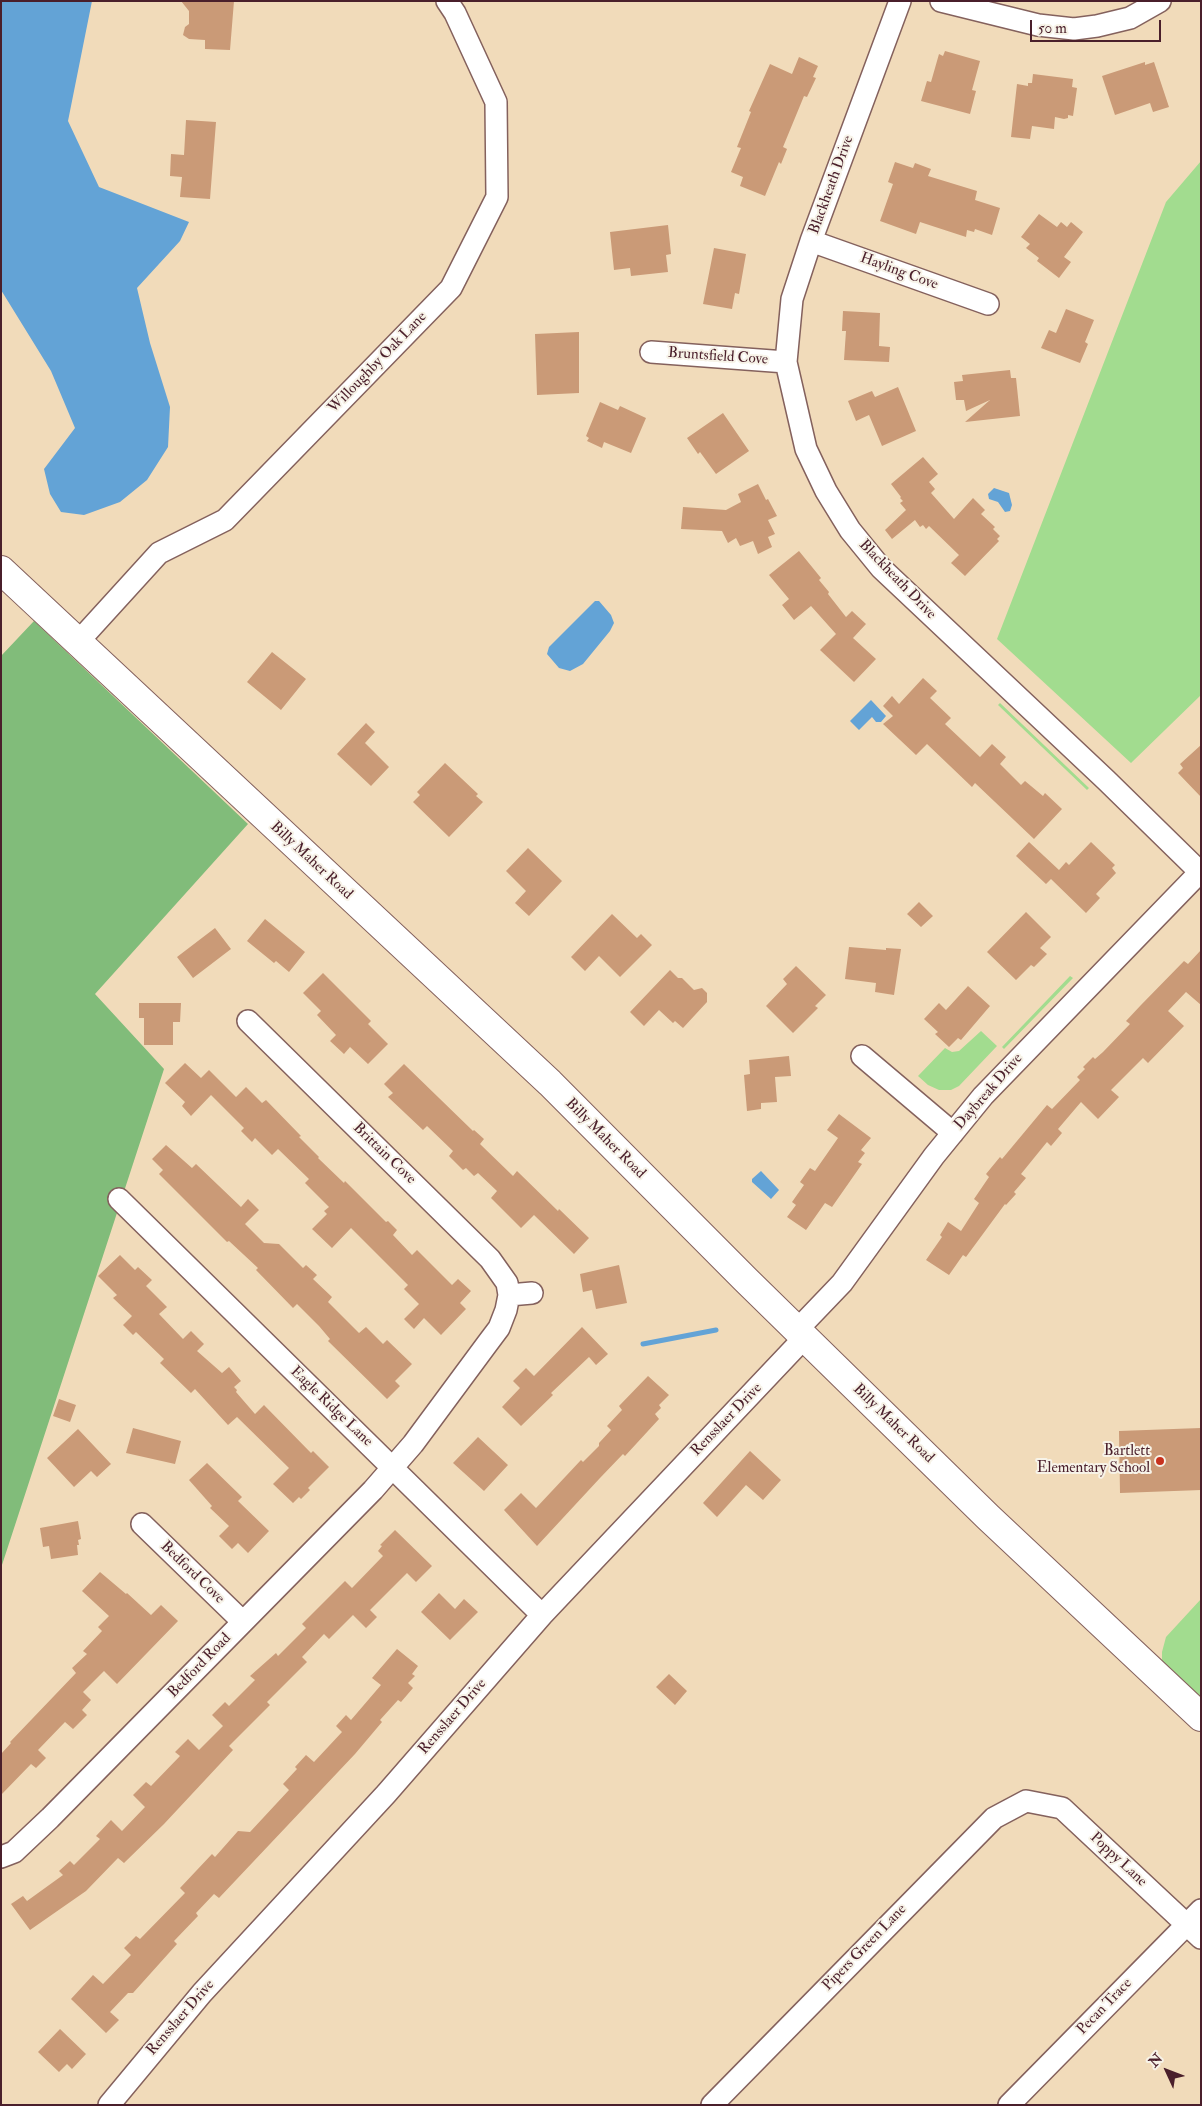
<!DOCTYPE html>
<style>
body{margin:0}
#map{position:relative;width:1202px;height:2106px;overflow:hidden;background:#f1dbba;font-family:"IM FELL Double Pica",serif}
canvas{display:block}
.frame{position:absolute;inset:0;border:2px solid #4a1f2b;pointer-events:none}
.north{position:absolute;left:1142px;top:2046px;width:50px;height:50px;-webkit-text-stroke:4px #f7f3e8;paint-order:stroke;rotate:313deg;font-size:14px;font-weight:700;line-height:20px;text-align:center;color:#4a1f2b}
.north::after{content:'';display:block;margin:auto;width:18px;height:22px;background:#4a1f2b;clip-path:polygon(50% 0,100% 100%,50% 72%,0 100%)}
.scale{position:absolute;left:1030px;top:20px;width:131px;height:22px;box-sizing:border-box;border:2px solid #4a1f2b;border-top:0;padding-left:6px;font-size:15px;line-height:18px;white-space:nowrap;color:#4a1f2b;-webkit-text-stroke:4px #f7f3e8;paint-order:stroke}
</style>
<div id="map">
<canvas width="1202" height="2106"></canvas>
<div class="frame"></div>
<div class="north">N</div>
<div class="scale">50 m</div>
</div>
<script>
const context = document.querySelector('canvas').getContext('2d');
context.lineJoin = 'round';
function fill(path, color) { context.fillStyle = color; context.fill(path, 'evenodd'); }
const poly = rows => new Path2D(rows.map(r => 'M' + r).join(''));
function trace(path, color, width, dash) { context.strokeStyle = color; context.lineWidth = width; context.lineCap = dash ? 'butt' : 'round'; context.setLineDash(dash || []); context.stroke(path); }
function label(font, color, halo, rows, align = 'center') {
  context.font = font + ' "IM FELL Double Pica",serif'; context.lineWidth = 4; context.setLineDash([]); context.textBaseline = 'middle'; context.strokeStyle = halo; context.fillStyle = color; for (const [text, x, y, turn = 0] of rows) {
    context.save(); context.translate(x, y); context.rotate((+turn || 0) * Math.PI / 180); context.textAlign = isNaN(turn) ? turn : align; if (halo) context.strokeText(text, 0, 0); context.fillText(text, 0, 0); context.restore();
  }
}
const green = poly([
 [1201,161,1201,695,1131,763,997,639,1166,202],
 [1000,703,1089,788,1087,790,998,705],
 [1070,976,1073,978,1004,1049,1002,1047],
 [981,1031,997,1046,959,1086,951,1090,939,1090,928,1085,918,1076,945,1048,952,1052,959,1051],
 [1201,1599,1201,1706,1162,1665,1162,1652,1166,1637]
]);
const forest = poly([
 [34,621,248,824,95,994,164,1069,1,1568,1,656]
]);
const water = poly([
 [1,1,92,1,68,121,99,187,189,222,180,241,137,288,150,343,170,407,168,447,147,480,120,502,84,515,61,512,50,494,44,469,75,428,51,371,1,290],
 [994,488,1009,493,1012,505,1010,511,1005,512,998,502,989,499,988,494],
 [595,601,599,601,611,615,614,623,610,631,583,664,570,671,559,668,547,654,549,647],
 [871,700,886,716,881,722,876,722,872,717,859,730,850,721],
 [761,1171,779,1190,771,1199,752,1182,752,1179]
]);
const stream = poly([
 [643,1344,716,1330]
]);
const building = poly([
 [181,1,234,1,230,50,205,49,205,40,189,39,183,35,185,27,189,24,189,11],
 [945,51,980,61,972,90,976,91,970,114,921,101,927,81,931,82,939,54,943,56],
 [799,57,818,66,813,77,816,78,807,97,804,96,783,147,787,149,781,164,779,162,765,196,740,186,743,177,731,172,741,148,737,147,751,112,749,111,770,64,792,74],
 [1145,62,1145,65,1154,62,1169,107,1153,112,1150,103,1115,115,1102,76],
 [1033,74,1073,79,1072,87,1077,88,1073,116,1068,115,1068,118,1064,119,1055,117,1054,129,1032,126,1030,139,1011,137,1017,84,1028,86,1028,83,1032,83],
 [186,120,216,122,210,199,180,197,182,177,170,176,171,154,184,155],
 [895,162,913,168,915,163,931,169,928,176,977,191,975,200,1000,208,992,235,975,229,974,232,967,230,966,237,920,222,916,234,880,221,893,184,888,182],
 [1039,214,1057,227,1061,222,1067,227,1071,222,1083,232,1064,257,1071,262,1059,278,1037,261,1039,258,1026,248,1030,244,1021,237],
 [668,225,671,254,666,255,668,272,631,276,630,268,614,270,610,232],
 [714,248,746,254,739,294,735,293,732,309,703,304],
 [1066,309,1094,320,1085,342,1088,344,1080,363,1041,348,1049,330,1056,333],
 [843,311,880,313,879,346,890,347,889,362,844,360,846,331,842,331],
 [579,332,579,393,537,395,535,334],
 [1010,370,1011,378,1016,378,1020,416,965,422,990,400,966,411,964,400,956,400,954,382,963,381,962,375],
 [898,387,916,431,882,446,869,415,856,421,848,401,872,391,875,397],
 [600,402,618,410,620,406,646,418,631,453,604,442,602,448,587,441,589,438,586,436],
 [723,413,749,451,716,474,700,452,698,454,687,438],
 [923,457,938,474,929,482,935,489,931,493,954,519,973,498,985,510,981,514,995,527,993,529,1000,536,997,539,999,541,965,576,951,563,959,555,929,526,926,529,923,525,920,527,915,520,892,539,885,530,906,510,900,503,903,501,900,498,901,497,891,484],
 [758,484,766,500,768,499,777,516,768,520,775,534,768,537,772,547,758,554,753,541,740,546,736,538,728,543,722,531,681,529,683,507,726,510,741,502,738,494],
 [799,551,821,578,819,580,829,592,828,594,846,617,852,611,866,624,853,638,876,659,854,682,820,650,836,634,811,606,794,620,782,605,789,599,769,575],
 [272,652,306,679,281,710,247,682],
 [923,678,937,691,930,698,951,718,945,724,980,757,992,744,1006,757,1000,764,1021,785,1025,781,1043,796,1045,793,1062,809,1034,839,975,783,972,787,927,744,916,755,883,724,893,716,883,706,892,696,899,704],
 [366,723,375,732,365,743,389,767,371,786,337,754],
 [1201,745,1201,797,1178,773,1183,768,1180,764],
 [445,763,478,794,476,796,483,802,449,837,413,802,420,795,417,792],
 [1029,842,1059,870,1066,862,1069,865,1091,842,1115,865,1112,868,1116,873,1096,894,1100,898,1086,913,1051,879,1046,884,1016,856],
 [528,848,562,881,529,916,515,903,526,891,506,871],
 [919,902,933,916,921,927,907,914],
 [1026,912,1051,937,1040,948,1047,954,1034,967,1031,965,1016,980,987,952],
 [612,914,637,938,641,934,652,945,620,977,599,956,585,971,571,957],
 [265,919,305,952,289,972,276,961,274,963,247,941],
 [215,928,231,949,193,978,177,957],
 [849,947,886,950,886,948,901,949,894,995,875,992,876,983,845,979],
 [1201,950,1201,1005,1186,992,1168,1011,1184,1026,1148,1063,1143,1058,1111,1090,1119,1097,1098,1119,1081,1102,1058,1129,1062,1133,1051,1146,1047,1142,1021,1174,1026,1178,1014,1192,1016,1194,1006,1205,1005,1204,966,1257,963,1255,949,1275,926,1260,942,1237,940,1235,948,1222,961,1231,979,1203,974,1199,989,1177,986,1174,1000,1157,1002,1159,1047,1105,1052,1109,1080,1080,1077,1077,1085,1069,1083,1067,1093,1057,1095,1059,1103,1052,1130,1024,1126,1021,1141,1005,1184,961,1188,964],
 [796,966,826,995,815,1006,818,1008,793,1033,766,1006,787,984,783,979],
 [670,970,678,978,682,978,694,990,702,988,707,993,707,1002,683,1028,675,1021,673,1023,659,1010,644,1026,630,1012],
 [323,973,371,1021,368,1024,388,1044,368,1064,350,1047,344,1054,330,1041,336,1035,317,1015,321,1011,303,993],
 [968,986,990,1006,961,1040,958,1038,949,1047,935,1034,938,1032,924,1019,939,1003,946,1010],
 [139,1003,181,1003,180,1022,173,1022,173,1045,144,1045,144,1018,139,1018],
 [789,1056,791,1076,775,1077,777,1102,761,1103,761,1109,747,1111,744,1075,750,1074,749,1060],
 [185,1063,201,1078,209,1070,236,1097,246,1087,262,1103,266,1100,301,1136,299,1137,319,1157,318,1158,344,1183,345,1181,386,1222,388,1221,397,1230,393,1235,412,1255,417,1250,452,1285,458,1279,471,1291,460,1303,466,1309,441,1335,424,1318,414,1329,404,1319,419,1304,404,1289,408,1285,351,1228,332,1248,312,1229,327,1214,324,1211,329,1207,305,1183,309,1179,278,1149,272,1155,255,1138,252,1142,241,1131,244,1128,211,1095,191,1116,182,1106,185,1102,165,1083],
 [404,1064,473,1131,474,1130,484,1139,480,1144,513,1176,517,1171,558,1211,559,1209,589,1238,574,1254,534,1215,521,1228,491,1198,497,1191,478,1173,474,1176,466,1168,463,1170,449,1156,453,1151,427,1126,423,1130,388,1097,393,1093,384,1084],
 [839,1114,871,1138,861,1150,865,1153,858,1162,862,1164,832,1207,825,1203,806,1230,787,1217,796,1205,792,1202,804,1185,800,1182,810,1168,815,1171,838,1138,827,1130],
 [166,1145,192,1168,196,1164,241,1207,248,1199,259,1210,245,1224,264,1243,279,1244,303,1268,306,1265,317,1275,313,1279,332,1297,328,1302,359,1333,366,1327,383,1344,387,1340,412,1364,395,1381,400,1386,387,1399,328,1341,330,1339,319,1326,297,1304,293,1308,256,1270,258,1268,229,1241,227,1242,159,1174,163,1170,152,1159],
 [120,1255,135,1270,138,1267,152,1280,146,1286,167,1307,159,1314,183,1339,191,1331,204,1344,197,1351,222,1373,229,1367,241,1381,234,1387,237,1390,236,1392,255,1414,264,1405,311,1453,313,1451,329,1467,308,1488,310,1490,301,1499,299,1497,293,1503,273,1484,289,1468,237,1417,228,1425,195,1389,191,1393,160,1363,164,1359,136,1332,133,1335,123,1325,132,1316,113,1298,117,1295,98,1276],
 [619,1265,627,1303,596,1309,592,1290,583,1292,580,1274],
 [582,1327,608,1354,596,1365,589,1357,551,1393,553,1395,521,1426,502,1407,520,1388,513,1381,526,1368,534,1376],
 [648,1376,669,1395,659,1405,661,1408,655,1414,659,1419,625,1456,623,1454,600,1478,537,1546,504,1510,521,1493,536,1508,581,1460,583,1462,599,1446,599,1443,611,1430,607,1426,622,1410,619,1406],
 [59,1399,76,1405,70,1422,53,1416],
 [133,1428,181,1441,175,1464,126,1453],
 [1201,1428,1201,1490,1120,1493,1119,1431],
 [78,1429,111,1464,97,1477,91,1471,74,1487,47,1458],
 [478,1437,508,1465,484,1491,453,1463],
 [750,1451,781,1480,763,1500,746,1485,717,1517,703,1503],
 [207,1463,242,1497,238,1501,269,1531,248,1553,238,1543,232,1549,219,1536,229,1526,210,1508,212,1506,189,1480],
 [78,1521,81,1539,78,1540,79,1545,77,1545,78,1555,51,1559,49,1546,43,1547,40,1528],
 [395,1530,432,1566,416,1582,407,1573,370,1610,377,1617,366,1628,353,1615,329,1639,324,1634,302,1657,307,1662,267,1702,270,1705,229,1746,233,1750,164,1824,124,1863,118,1858,86,1891,30,1930,11,1904,23,1896,27,1901,63,1875,59,1871,70,1861,74,1865,100,1839,96,1836,111,1820,122,1831,145,1807,133,1795,146,1782,151,1786,180,1756,175,1752,188,1739,199,1750,223,1726,212,1715,225,1702,229,1706,255,1680,250,1676,276,1653,278,1656,306,1628,302,1624,345,1581,352,1588,383,1556,378,1551,382,1546,380,1545],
 [100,1572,126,1594,127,1593,151,1615,161,1605,178,1621,117,1684,104,1671,83,1692,91,1700,82,1710,87,1715,73,1729,65,1722,38,1750,46,1758,36,1768,31,1764,1,1795,1,1754,11,1743,10,1742,76,1673,72,1668,87,1654,83,1651,102,1631,98,1627,109,1616,82,1591],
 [439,1593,455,1609,464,1599,478,1612,450,1640,421,1612],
 [397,1649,418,1666,412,1674,415,1676,408,1683,413,1688,401,1702,398,1700,380,1720,382,1722,355,1754,219,1898,214,1894,196,1913,198,1916,174,1941,177,1944,133,1993,128,1993,110,2012,119,2020,106,2033,71,1999,93,1975,103,1984,131,1955,124,1948,136,1936,140,1939,185,1893,180,1888,212,1854,215,1857,238,1831,250,1832,289,1790,283,1784,297,1769,295,1767,306,1755,314,1762,342,1732,336,1726,346,1715,351,1720,381,1685,372,1678],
 [669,1674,687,1691,675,1705,656,1687],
 [60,2029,86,2054,72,2069,67,2064,59,2072,38,2052]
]);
const minor = poly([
 [900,1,811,241,792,299,786,362,806,449,826,491,850,530,881,568,1106,780,1200,872],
 [941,1,1038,25,1074,29,1097,26,1130,18,1160,1],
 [811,241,988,304],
 [651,352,786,362],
 [78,642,159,553,225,520,451,288,497,197,496,102,455,13,447,1],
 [862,1056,953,1133],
 [119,1199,542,1615],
 [509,1295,532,1293],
 [797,1330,842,1283,934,1156,983,1096,1201,871],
 [142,1524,243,1622],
 [1,1857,14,1852,50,1818,373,1490,413,1444,487,1344,499,1328,506,1310,509,1295,507,1283,490,1259,248,1021],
 [109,2105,202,1993,386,1794,542,1615,805,1337],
 [712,2105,994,1818,1026,1801,1062,1808,1201,1938],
 [1009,2105,1201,1910]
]);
const secondary = poly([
 [1,570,550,1083,746,1280,988,1517,1201,1717]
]);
const markers = [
 [1160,1461,5,"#c8321e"]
];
const streetNames = [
 ["Blackheath Drive",832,185,-70],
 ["Hayling Cove",899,272,20],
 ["Bruntsfield Cove",718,357,4],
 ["Willoughby Oak Lane",378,363,-46],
 ["Blackheath Drive",897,580,46],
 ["Billy Maher Road",311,861,43],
 ["Daybreak Drive",989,1092,-49],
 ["Billy Maher Road",605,1139,45],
 ["Brittain Cove",384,1154,44],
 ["Eagle Ridge Lane",331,1407,44],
 ["Rensslaer Drive",727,1420,-46],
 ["Billy Maher Road",893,1424,44],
 ["Bedford Cove",192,1573,44],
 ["Bedford Road",200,1666,-46],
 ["Rensslaer Drive",453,1717,-49],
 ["Poppy Lane",1118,1860,43],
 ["Pipers Green Lane",865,1948,-46],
 ["Pecan Trace",1105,2007,-46],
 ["Rensslaer Drive",181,2018,-49]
];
const poiNames = [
 ["Bartlett",1150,1452],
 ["Elementary School",1150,1469]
];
fill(green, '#a2dc8f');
fill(forest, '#81bc7a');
fill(water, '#63a3d6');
trace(stream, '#63a3d6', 5);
fill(building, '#ca9a77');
trace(minor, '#84615d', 24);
trace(secondary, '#84615d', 30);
trace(minor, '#fff', 21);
trace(secondary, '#fff', 28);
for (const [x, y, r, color] of markers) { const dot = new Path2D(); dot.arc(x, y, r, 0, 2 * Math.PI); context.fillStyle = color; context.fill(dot); trace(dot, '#f7f3e8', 2); }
label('15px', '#4a1f2b', '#f7f3e8', streetNames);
label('15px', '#4a1f2b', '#f7f3e8', poiNames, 'right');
</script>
